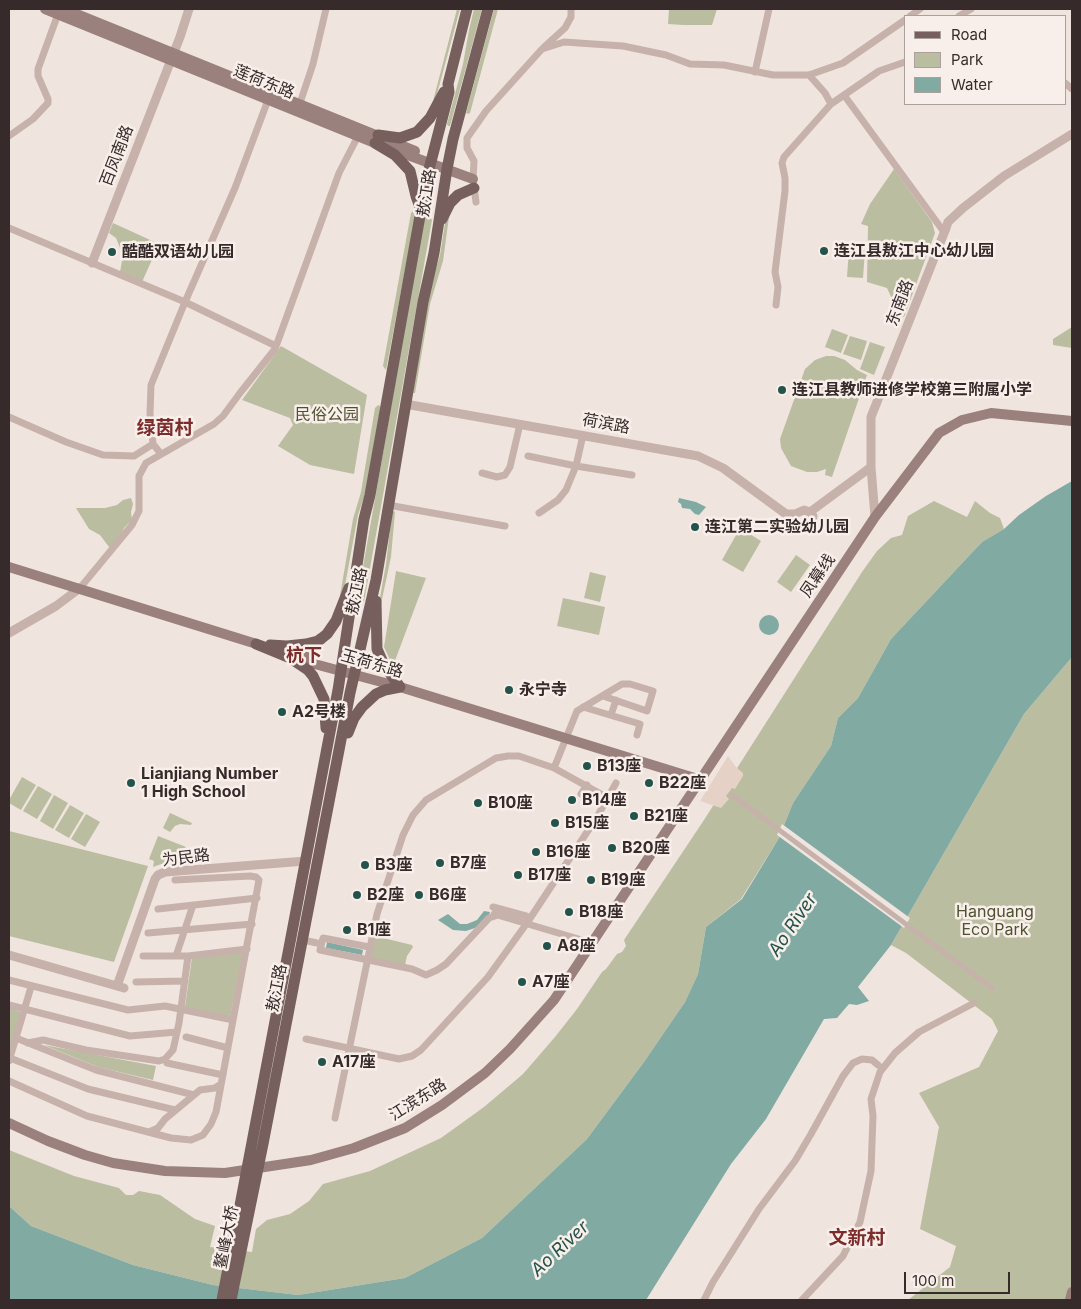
<!DOCTYPE html>
<meta charset="utf-8">
<style>
body{margin:0}
#map{position:relative;width:1081px;height:1309px;overflow:hidden;background:#f0e4de;font-family:Inter,sans-serif}
canvas{display:block}
.frame{position:absolute;inset:0;border:10px solid #362b2a;pointer-events:none}
.legend{position:absolute;left:904px;top:15px;width:162px;height:90px;box-sizing:border-box;background:#f8efea;border:1px solid #aaa19d;margin:0;padding:6px 9px;list-style:none;font-size:15px;color:#362b2a}
.legend li{display:flex;align-items:center;gap:10px;height:25px}
.legend b{width:25px;border:1px solid #aaa19d}
.scale{position:absolute;left:904px;top:1272px;width:106px;height:22px;box-sizing:border-box;border:2px solid #362b2a;border-top:0;padding-left:6px;font-size:15px;line-height:18px;white-space:nowrap;color:#362b2a;-webkit-text-stroke:4px #f8efea;paint-order:stroke}
</style>
<div id="map">
<canvas width="1081" height="1309"></canvas>
<div class="frame"></div>
<ul class="legend">
<li><b style="height:6px;background:#765f5c"></b>Road</li>
<li><b style="height:14px;background:#babda0"></b>Park</li>
<li><b style="height:14px;background:#80aaa2"></b>Water</li>
</ul>
<div class="scale">100 m</div>
</div>
<script>
const context = document.querySelector('canvas').getContext('2d');
context.lineJoin = 'round';
function fill(path, color) { context.fillStyle = color; context.fill(path, 'evenodd'); }
const poly = rows => new Path2D(rows.map(r => 'M' + r).join(''));
function trace(path, color, width, dash) { context.strokeStyle = color; context.lineWidth = width; context.lineCap = dash ? 'butt' : 'round'; context.setLineDash(dash || []); context.stroke(path); }
function label(font, color, halo, rows, align = 'center') {
  context.font = font + ' Inter,"Noto Sans SC",sans-serif'; context.lineWidth = 5; context.setLineDash([]); context.textBaseline = 'middle'; context.strokeStyle = halo; context.fillStyle = color; for (const [text, x, y, turn = 0] of rows) {
    context.save(); context.translate(x, y); context.rotate((+turn || 0) * Math.PI / 180); context.textAlign = isNaN(turn) ? turn : align; if (halo) context.strokeText(text, 0, 0); context.fillText(text, 0, 0); context.restore();
  }
}
const green = poly([
 [457,9,460,9,434,105,432,105],
 [474,9,482,9,450,126,448,126,447,124,463,64,469,30],
 [494,9,498,9,470,113,468,114,466,113],
 [669,9,717,9,712,25,683,25,668,24],
 [894,169,932,222,935,233,904,317,900,316,887,288,867,282,868,226,861,224,870,204],
 [413,211,416,213,386,370,383,366,411,213],
 [429,216,432,220,364,602,359,604,357,601,424,220,426,217],
 [446,217,449,217,443,261,430,304,415,393,413,393,421,337,434,275,440,255],
 [113,223,159,244,142,282,120,272,123,255,116,238,109,233],
 [849,249,865,250,863,278,847,277],
 [1072,327,1072,348,1053,345,1053,339],
 [832,329,848,335,841,353,825,347],
 [850,336,867,341,861,360,843,354],
 [870,342,885,347,874,375,860,369],
 [281,346,367,395,354,474,310,465,278,446,293,425,290,418,242,400],
 [826,356,834,356,845,360,857,370,867,375,832,477,825,475,826,469,817,472,807,472,791,466,781,448,780,439,805,369,815,360],
 [378,405,380,406,380,410,365,494,358,515,343,596,340,596,353,519,361,492,375,408],
 [131,498,133,504,131,512,132,520,124,528,122,533,113,546,109,547,100,535,89,529,76,508,105,508,117,505,123,500],
 [934,501,967,517,975,501,990,513,1000,518,1004,529,982,542,891,639,858,698,838,718,831,746,793,803,779,838,741,899,706,927,698,974,685,1002,644,1062,587,1139,482,1238,405,1278,298,1295,213,1285,133,1265,31,1226,9,1206,9,1150,74,1176,119,1188,126,1195,133,1195,139,1191,160,1195,195,1219,215,1226,210,1247,252,1252,256,1229,267,1220,290,1214,309,1201,323,1184,370,1171,441,1138,484,1107,523,1074,555,1037,577,1009,602,972,606,969,617,954,622,952,626,946,624,940,704,820,862,572,877,551,891,538,902,535,908,516],
 [394,511,395,512,391,557,381,604,379,603,386,564,392,512],
 [740,528,761,541,743,572,722,560],
 [796,555,810,565,791,592,777,582],
 [396,571,426,578,393,666,384,647],
 [590,572,606,576,600,602,584,598],
 [563,598,605,607,599,635,557,626],
 [1072,657,1072,1300,908,1300,950,1267,956,1246,920,1229,939,1127,919,1093,979,1067,998,1031,992,1019,906,953,891,945,1024,714],
 [22,777,36,785,21,810,9,803,9,800],
 [38,786,52,794,37,819,23,811],
 [54,795,68,803,53,829,40,821],
 [70,805,84,813,69,838,55,830],
 [170,813,192,823,191,825,180,824,175,826,170,832,163,828],
 [86,814,100,822,85,847,71,839],
 [9,831,148,866,114,962,9,936],
 [158,836,186,847,180,862,170,861,153,867,154,861,149,859],
 [375,936,412,945,413,947,407,956,405,965,371,958],
 [243,952,230,1018,185,1007,192,957],
 [9,1008,21,1012,9,1052],
 [44,1045,156,1066,153,1080,98,1067]
]);
const plaza = poly([
 [728,756,736,767,743,773,743,776,735,789,732,788,726,796,729,799,721,808,700,801]
]);
const water = poly([
 [1072,481,1072,657,1024,714,891,945,858,987,869,1001,857,1005,849,1004,837,1018,824,1019,766,1119,731,1164,646,1300,9,1300,9,1206,31,1226,133,1265,213,1285,298,1295,405,1278,482,1238,587,1139,644,1062,685,1002,698,974,706,927,742,899,779,838,793,803,831,746,838,718,858,698,891,639,982,542,1004,529,1019,515,1046,496],
 [679,498,696,502,706,507,699,515,695,514,690,509,682,508,681,504,678,502],
 '759 625a10 10 0 1 1 20 0a10 10 0 1 1-20 0Z',
 [484,911,490,912,489,915,478,927,466,931,453,930,438,920,448,914,460,924,467,924,477,920],
 [327,942,363,950,362,955,326,948]
]);
const pier = poly([
 [782,824,910,918,904,928,777,835]
]);
const pedestrian = poly([
 [732,795,992,988]
]);
const minor = poly([
 [910,16,920,9],
 [959,16,971,9],
 [544,47,565,28,571,17,571,9],
 [755,72,769,9],
 [809,75,825,93,831,104],
 [1065,83,1072,89],
 [844,95,944,232],
 [300,103,313,64,326,9],
 [9,136,33,119,48,103,48,99,38,76,38,69,58,14],
 [476,202,473,179,474,161,467,148,467,138,486,111,542,49,564,42,623,46,666,55,690,64,724,65,773,75,809,75,843,63,905,20],
 [9,228,185,302,276,346],
 [776,305,778,287,775,272,785,191,785,178,782,163,784,157,831,104,879,71,905,62],
 [9,417,66,442,103,455,134,456,153,444],
 [161,454,153,444,150,414,151,385,185,302,235,188,268,100],
 [528,456,576,466,632,475],
 [482,473,497,477,505,475,510,467,520,424],
 [388,505,505,526],
 [539,513,558,500,566,490,576,466,583,435],
 [80,588,132,525,139,511,139,476,146,463,214,424,223,416,240,393,275,349,339,173,358,136],
 [583,707,640,724,637,735],
 [611,715,616,700],
 [554,768,577,711,622,684,630,684,653,691,647,711,603,696],
 [581,794,587,785],
 [493,907,526,916],
 [158,909,257,898],
 [494,914,592,943],
 [148,933,252,924],
 [303,940,317,943],
 [369,947,323,938,320,950,412,969,426,975,437,970,446,964,489,918,498,915],
 [143,956,188,956],
 [176,956,193,905],
 [9,980,128,1010,165,1006,233,1020],
 [136,982,185,981],
 [9,1005,130,1036,177,1032],
 [186,1037,228,1048],
 [16,1038,96,1070,194,1095],
 [306,1039,399,1059,412,1056,421,1050,488,977,527,923,597,817,616,783],
 [28,1043,43,1040,86,1050,159,1061,165,1059,173,1050,179,1023,188,956,247,949],
 [10,1058,88,1089,175,1110],
 [9,1061,31,987],
 [167,1063,223,1075],
 [9,1081,87,1116,171,1138,191,1140,203,1135,211,1124,216,1112,259,880,256,877,250,876,175,880],
 [335,1118,377,914,403,835,413,815,426,800,496,758,508,756,519,756,554,768,608,798],
 [149,1132,158,1128,165,1119,200,1090,215,1088,221,1084],
 [704,1300,713,1282,759,1209,795,1161,811,1134,843,1076,853,1063,862,1059,872,1060,878,1065],
 [802,1300,843,1256,860,1222,871,1171,873,1116,871,1099,880,1072,895,1053,919,1032,974,1003]
]);
const tertiary = poly([
 [92,263,180,37,189,9],
 [405,404,698,456,723,468,786,514,791,520,802,528,807,528,812,524,813,516,810,512],
 [786,514,795,514,804,510,810,512,871,467],
 [875,517,871,467,871,417,946,228,948,222,963,208,1004,176,1072,134],
 [9,633,56,606,80,588],
 [9,955,124,988],
 [117,986,155,879,158,875,165,872,306,861]
]);
const secondary = poly([
 [45,9,375,143,473,179],
 [64,9,415,151],
 [9,567,263,646],
 [284,652,295,656,301,655,307,657,311,663,400,687,701,780],
 [9,1123,48,1141,85,1155,113,1163,165,1171,225,1173,311,1160,354,1148,405,1128,442,1105,485,1073,510,1049,554,1000,875,517,939,433,962,420,991,413,1072,421],
 [1070,1300,1072,1292]
]);
const primary = poly([
 [378,135,400,138,417,132,430,118,444,92],
 [375,143,395,155,410,171,416,196,420,207],
 [442,219,450,203,458,195,474,188],
 [376,601,377,649,384,665,400,687],
 [256,644,290,658,308,670,313,676,324,699,326,728],
 [270,645,287,646,306,644,318,641,322,638,327,634,336,621,349,588],
 [348,733,354,718,362,707,376,694,385,690,400,687],
 [222,1300,338,690,364,519,370,495,427,177,449,92,448,84,467,9],
 [231,1300,263,1144,350,693,376,580,423,302,434,253,447,169,453,139,488,9]
]);
const markers = [
 [824,251,5,"#24534b"],
 [112,252,5,"#24534b"],
 [782,390,5,"#24534b"],
 [695,527,5,"#24534b"],
 [509,690,5,"#24534b"],
 [282,712,5,"#24534b"],
 [587,766,5,"#24534b"],
 [131,783,5,"#24534b"],
 [649,783,5,"#24534b"],
 [572,800,5,"#24534b"],
 [478,803,5,"#24534b"],
 [634,816,5,"#24534b"],
 [555,823,5,"#24534b"],
 [612,848,5,"#24534b"],
 [536,852,5,"#24534b"],
 [440,863,5,"#24534b"],
 [365,865,5,"#24534b"],
 [518,875,5,"#24534b"],
 [591,880,5,"#24534b"],
 [357,895,5,"#24534b"],
 [419,895,5,"#24534b"],
 [569,912,5,"#24534b"],
 [347,930,5,"#24534b"],
 [547,946,5,"#24534b"],
 [522,982,5,"#24534b"],
 [322,1062,5,"#24534b"]
];
const streetNames = [
 ["莲荷东路",264,82,22],
 ["百凤南路",117,156,-69],
 ["敖江路",427,193,-81],
 ["东南路",900,303,-69],
 ["荷滨路",606,424,10],
 ["凤幕线",818,576,-56],
 ["敖江路",357,591,-78],
 ["玉荷东路",372,664,16],
 ["为民路",186,858,-7],
 ["敖江路",277,988,-79],
 ["江滨东路",418,1100,-32],
 ["鳌峰大桥",227,1237,-79]
];
const poiNames = [
 ["连江县敖江中心幼儿园",834,251],
 ["酷酷双语幼儿园",122,252],
 ["连江县教师进修学校第三附属小学",792,390],
 ["连江第二实验幼儿园",705,527],
 ["永宁寺",519,690],
 ["A2号楼",292,712],
 ["B13座",597,766],
 ["Lianjiang Number",141,774],
 ["1 High School",141,792],
 ["B22座",659,783],
 ["B14座",582,800],
 ["B10座",488,803],
 ["B21座",644,816],
 ["B15座",565,823],
 ["B20座",622,848],
 ["B16座",546,852],
 ["B7座",450,863],
 ["B3座",375,865],
 ["B17座",528,875],
 ["B19座",601,880],
 ["B2座",367,895],
 ["B6座",429,895],
 ["B18座",579,912],
 ["B1座",357,930],
 ["A8座",557,946],
 ["A7座",532,982],
 ["A17座",332,1062]
];
const parkNames = [
 ["民俗公园",327,415],
 ["Hanguang",995,912],
 ["Eco Park",995,930]
];
const neighbourhoodNames = [
 ["杭下",304,656]
];
const waterNames = [
 ["Ao River",793,925,-56],
 ["Ao River",560,1249,-43]
];
const quarterNames = [
 ["绿茵村",165,428],
 ["文新村",857,1238]
];
fill(green, '#babda0');
fill(plaza, '#e6d1c7');
fill(water, '#80aaa2');
fill(pier, '#f0e4de');
trace(pedestrian, '#c7b2ab', 5);
trace(minor, '#c7b2ab', 7);
trace(tertiary, '#c7b2ab', 9);
trace(secondary, '#9a817d', 10);
trace(primary, '#765f5c', 11);
for (const [x, y, r, color] of markers) { const dot = new Path2D(); dot.arc(x, y, r, 0, 2 * Math.PI); context.fillStyle = color; context.fill(dot); trace(dot, '#f8efea', 2); }
label('16px', '#362b2a', '#f8efea', streetNames);
label('bold 16px', '#362b2a', '#f8efea', poiNames, 'left');
label('16px', '#4d5130', '#f8efea', parkNames);
label('bold 18px', '#7c2c2b', '#f8efea', neighbourhoodNames);
label('italic 18px', '#24534b', '#f8efea', waterNames);
label('bold 19px', '#7c2c2b', '#f8efea', quarterNames);
</script>
